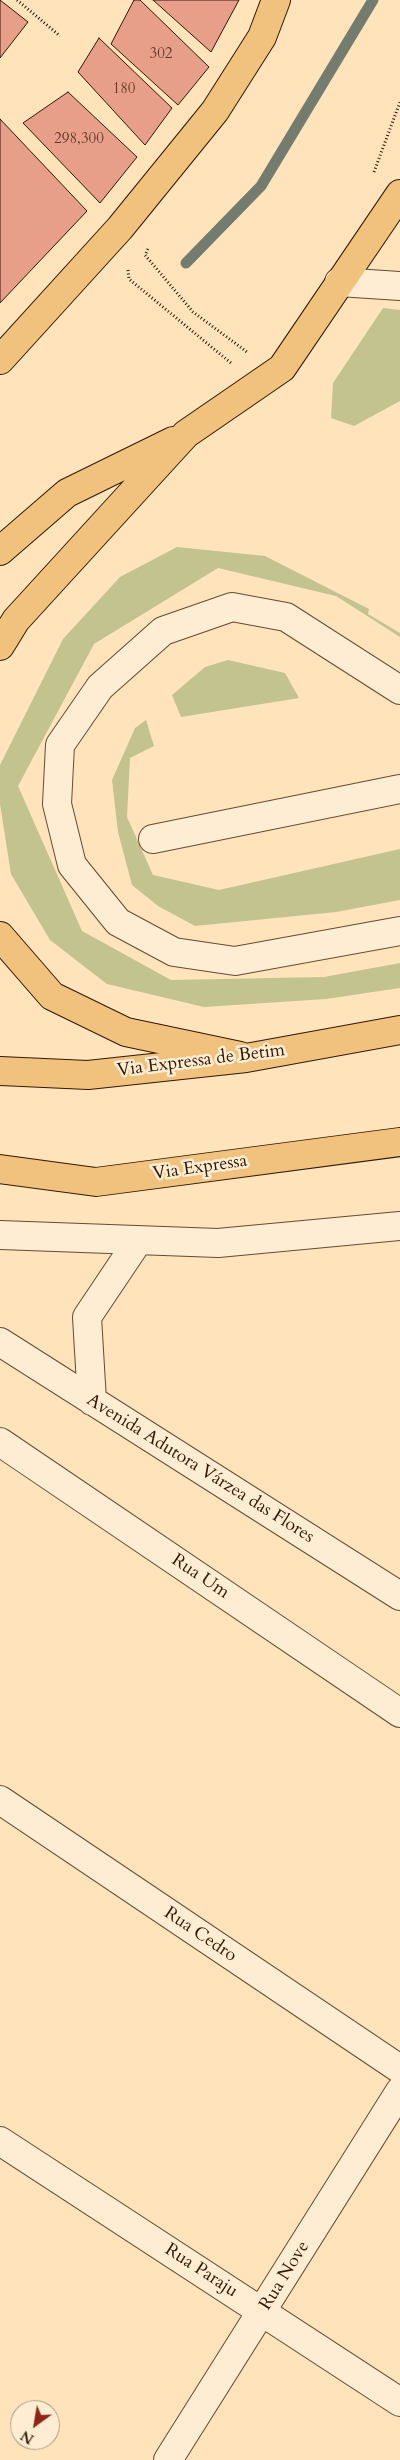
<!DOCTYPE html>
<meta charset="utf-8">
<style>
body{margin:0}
#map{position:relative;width:400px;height:2460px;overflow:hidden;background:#ffe3bb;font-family:Cardo,serif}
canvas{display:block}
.north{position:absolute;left:10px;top:2400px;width:50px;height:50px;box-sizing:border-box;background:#ffedd3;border:1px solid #ac9881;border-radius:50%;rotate:212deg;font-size:14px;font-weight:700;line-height:20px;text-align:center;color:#301806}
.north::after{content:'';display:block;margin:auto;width:18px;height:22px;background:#8f2418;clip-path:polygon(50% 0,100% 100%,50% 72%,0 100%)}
</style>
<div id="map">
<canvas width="400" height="2460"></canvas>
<div class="north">N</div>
</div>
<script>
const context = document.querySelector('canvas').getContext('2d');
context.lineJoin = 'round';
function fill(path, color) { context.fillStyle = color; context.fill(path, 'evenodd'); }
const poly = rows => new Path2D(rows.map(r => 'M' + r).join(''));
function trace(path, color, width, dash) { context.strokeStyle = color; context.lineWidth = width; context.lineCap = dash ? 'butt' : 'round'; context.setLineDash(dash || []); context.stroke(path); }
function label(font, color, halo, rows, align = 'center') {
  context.font = font + ' Cardo,serif'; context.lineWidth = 5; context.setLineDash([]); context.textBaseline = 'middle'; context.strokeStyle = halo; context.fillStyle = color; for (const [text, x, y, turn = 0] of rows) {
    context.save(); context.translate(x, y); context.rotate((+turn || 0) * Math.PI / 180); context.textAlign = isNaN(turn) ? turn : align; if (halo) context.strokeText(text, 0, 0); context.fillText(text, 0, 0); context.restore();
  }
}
const green = poly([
 [383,308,400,310,400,401,354,426,331,418,333,383],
 [177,547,265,556,369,609,368,614,400,633,400,637,336,596,218,568,94,644,18,786,82,931,171,980,324,977,400,963,400,988,326,999,204,1007,107,984,50,940,11,874,0,804,0,765,63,639,120,577],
 [228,660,285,673,299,698,181,717,172,695,205,667],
 [146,720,154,746,130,758,127,817,153,875,219,890,400,849,400,900,336,912,195,926,158,906,132,885,118,832,112,780,135,728]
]);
const stream = poly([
 [186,263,261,186,373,0]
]);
const building = poly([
 [0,0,28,22,0,58,0,0],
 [134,0,140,0,209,67,178,105,111,44,134,0],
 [153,0,239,0,211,52,153,0],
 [99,38,172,108,145,145,78,72,99,38],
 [68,92,137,157,100,203,23,123,68,92],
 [0,119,87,211,0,303,0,119]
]);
const path = poly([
 [17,0,60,36],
 [374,172,400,102],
 [148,249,145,255,193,312,247,352],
 [128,270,129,279,231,363]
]);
const minor = poly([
 [339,282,400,286],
 [400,690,286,617,232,607,163,631,100,687,60,745,57,804,72,865,118,922,174,952,235,961,400,931],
 [153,839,400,789],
 [0,1235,218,1243,400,1226],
 [0,1342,400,1596],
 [92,1401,87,1317,138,1241],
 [0,1442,400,1713],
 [0,1800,400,2069],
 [0,2141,400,2402],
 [168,2460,400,2091]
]);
const major = poly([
 [0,360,120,228,215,111,262,37,276,0],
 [0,551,67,493,173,441],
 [0,646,16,620,186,434,282,368,400,194],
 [0,936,52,996,126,1032,240,1056]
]);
const highway = poly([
 [0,1071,88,1075,246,1058,400,1030],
 [0,1169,96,1182,400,1142]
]);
const numberNames = [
 ["302",161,55],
 ["180",124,90],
 ["298,300",79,140]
];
const streetNames = [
 ["Via Expressa de Betim",201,1061,-7],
 ["Via Expressa",200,1168,-8],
 ["Avenida Adutora Várzea das Flores",200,1469,32],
 ["Rua Um",200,1577,34],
 ["Rua Cedro",200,1935,34],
 ["Rua Paraju",201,2271,33],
 ["Rua Nove",285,2276,-58]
];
fill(green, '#c2c38e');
trace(stream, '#737c6e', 11);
fill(building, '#e89f8a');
trace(building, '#301806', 1);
trace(minor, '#644b33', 30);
trace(major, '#301806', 30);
trace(highway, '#301806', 30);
trace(path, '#301806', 3, [1, 2.5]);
trace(minor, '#ffedd3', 28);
trace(major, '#f0c27e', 28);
trace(highway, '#f0c27e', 28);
label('15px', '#5e3a27', null, numberNames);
label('18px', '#301806', '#ffedd3', streetNames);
</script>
